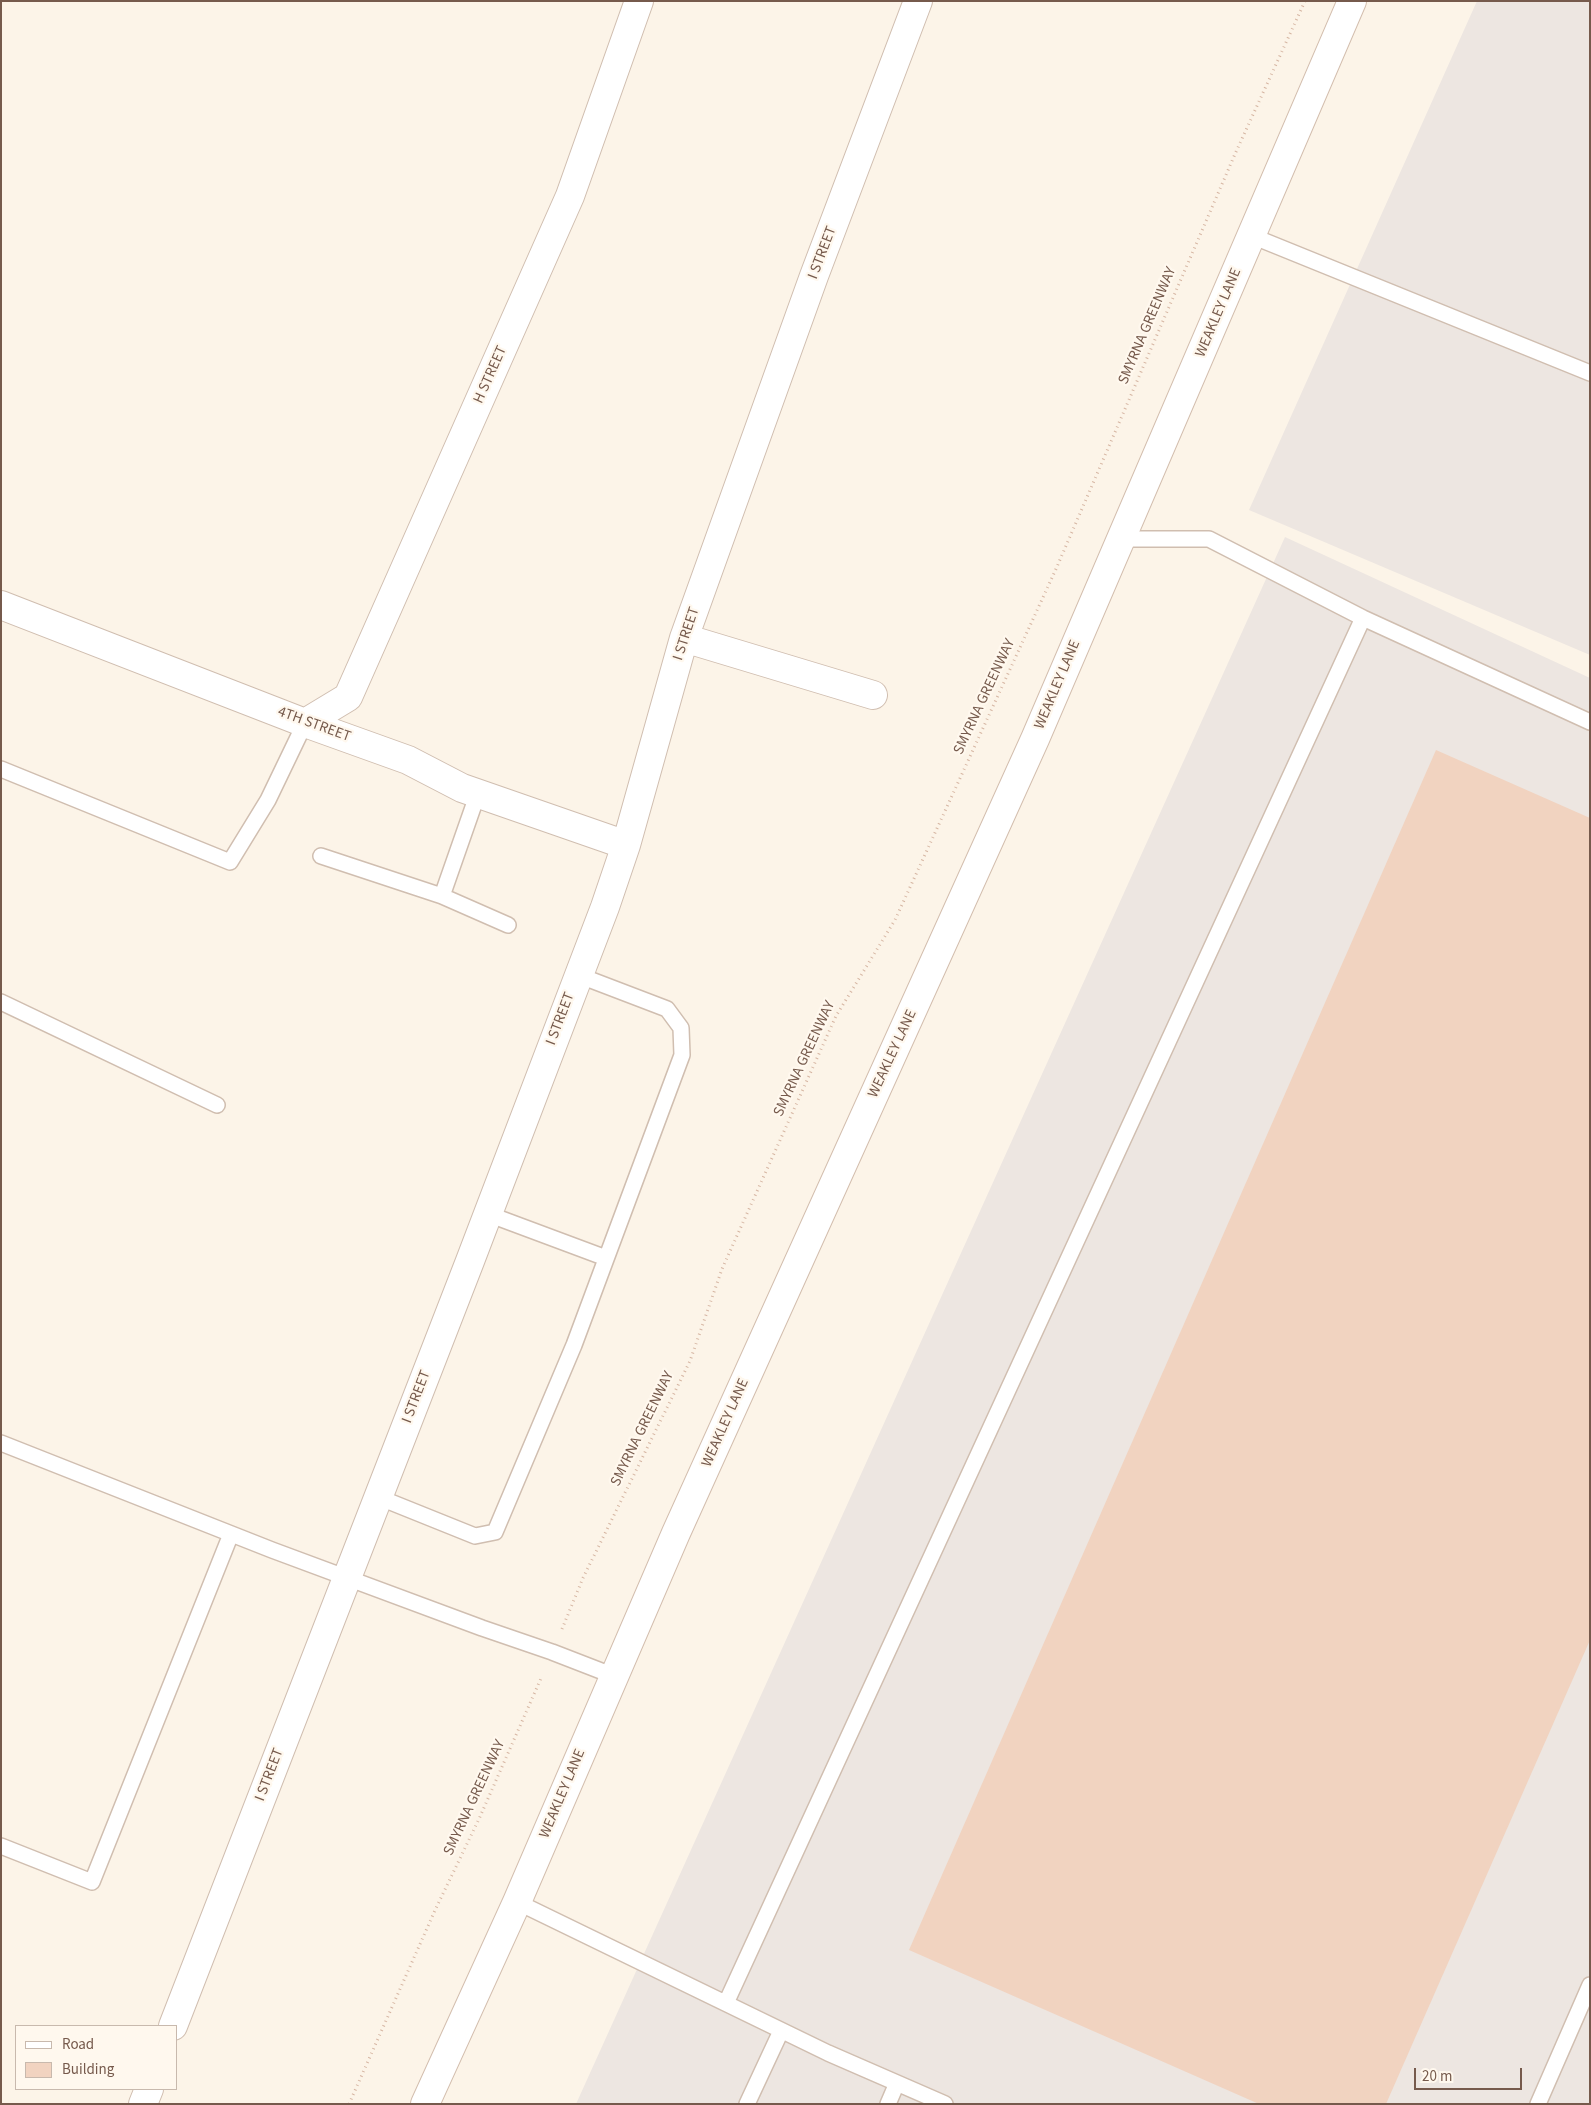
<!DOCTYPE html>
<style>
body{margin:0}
#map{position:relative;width:1591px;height:2105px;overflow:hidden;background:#fcf4e8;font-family:"Source Sans 3",sans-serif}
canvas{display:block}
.frame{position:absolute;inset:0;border:2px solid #765a4c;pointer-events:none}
.legend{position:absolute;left:15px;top:2025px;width:162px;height:65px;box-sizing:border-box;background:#fff8ee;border:1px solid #c8b9ad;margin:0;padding:6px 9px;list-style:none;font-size:15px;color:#765a4c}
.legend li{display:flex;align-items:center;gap:10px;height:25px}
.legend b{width:25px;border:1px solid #c8b9ad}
.scale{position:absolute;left:1414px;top:2068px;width:108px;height:22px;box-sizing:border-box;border:2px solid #765a4c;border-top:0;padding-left:6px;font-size:15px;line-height:18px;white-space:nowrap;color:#765a4c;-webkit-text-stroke:4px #fff8ee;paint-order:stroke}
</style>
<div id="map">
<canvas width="1591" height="2105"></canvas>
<div class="frame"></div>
<ul class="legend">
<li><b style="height:6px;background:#fff"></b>Road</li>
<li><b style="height:14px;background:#f1d3c0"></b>Building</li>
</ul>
<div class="scale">20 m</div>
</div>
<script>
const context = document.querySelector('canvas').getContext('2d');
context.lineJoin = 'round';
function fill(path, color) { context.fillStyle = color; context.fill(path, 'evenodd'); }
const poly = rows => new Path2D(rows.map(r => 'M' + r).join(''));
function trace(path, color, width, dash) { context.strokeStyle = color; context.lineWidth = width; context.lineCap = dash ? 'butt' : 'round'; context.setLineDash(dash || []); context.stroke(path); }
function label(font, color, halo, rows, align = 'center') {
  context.font = font + ' "Source Sans 3",sans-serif'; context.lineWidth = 4.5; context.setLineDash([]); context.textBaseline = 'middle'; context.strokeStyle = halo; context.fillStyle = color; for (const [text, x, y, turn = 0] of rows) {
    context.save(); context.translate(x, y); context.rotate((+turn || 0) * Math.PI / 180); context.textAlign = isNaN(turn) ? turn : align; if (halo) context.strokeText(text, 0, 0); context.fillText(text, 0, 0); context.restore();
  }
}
const industrial = poly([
 [1477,1,1590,1,1590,655,1249,510],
 [1285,537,1590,678,1590,2104,576,2104]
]);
const building = poly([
 [1436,750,1590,818,1590,1640,1386,2104,1259,2104,909,1950]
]);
const path = poly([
 [562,1629,583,1578,690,1361,722,1269,836,1016,895,920,1056,569,1235,154,1305,1],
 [349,2104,436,1908,479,1819,542,1676]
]);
const lane = poly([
 [1252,236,1590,373],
 [1121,539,1209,539,1363,618,1590,722],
 [1,769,230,862,268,800,305,723],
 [321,856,442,896,478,793],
 [442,896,508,925],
 [1,1002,217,1105],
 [488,1214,606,1258],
 [1,1443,272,1550,482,1628,552,1652,614,1676],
 [378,1497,475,1536,495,1532,574,1345,682,1055,681,1028,667,1009,578,975],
 [1,1846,92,1882,231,1534],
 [517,1902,828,2053,945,2104],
 [726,2003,1363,618],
 [747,2104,781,2031],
 [888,2104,897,2083],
 [1538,2104,1590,1985]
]);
const street = poly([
 [1,605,305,723,408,760,462,788,626,845],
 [684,638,873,695],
 [305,723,348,697,570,196,639,1],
 [173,2026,470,1261,605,907,626,845,684,638,814,276,918,1],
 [143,2104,149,2089]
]);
const secondary = poly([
 [425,2104,517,1902,676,1533,1035,739,1352,1]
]);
const streetNames = [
 ["I STREET",823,253,-69],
 ["WEAKLEY LANE",1219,313,-67],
 ["SMYRNA GREENWAY",1148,326,-67],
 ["H STREET",491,375,-66],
 ["I STREET",687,634,-72],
 ["WEAKLEY LANE",1058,685,-67],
 ["SMYRNA GREENWAY",985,697,-65],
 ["4TH STREET",314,725,20],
 ["I STREET",561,1019,-69],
 ["WEAKLEY LANE",893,1054,-65],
 ["SMYRNA GREENWAY",805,1059,-65],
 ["I STREET",417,1397,-69],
 ["WEAKLEY LANE",726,1423,-66],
 ["SMYRNA GREENWAY",643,1429,-64],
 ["I STREET",270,1775,-69],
 ["WEAKLEY LANE",563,1794,-67],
 ["SMYRNA GREENWAY",475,1798,-65]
];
fill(industrial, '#ede6e1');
fill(building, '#f1d3c0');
trace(lane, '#d0beb0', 18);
trace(street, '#d0beb0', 30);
trace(secondary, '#d3beae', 30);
trace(path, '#d6b6a3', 3, [1, 4]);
trace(lane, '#fff', 15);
trace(street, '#fff', 28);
trace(secondary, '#fff', 28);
label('15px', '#765a4c', '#fff8ee', streetNames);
</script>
